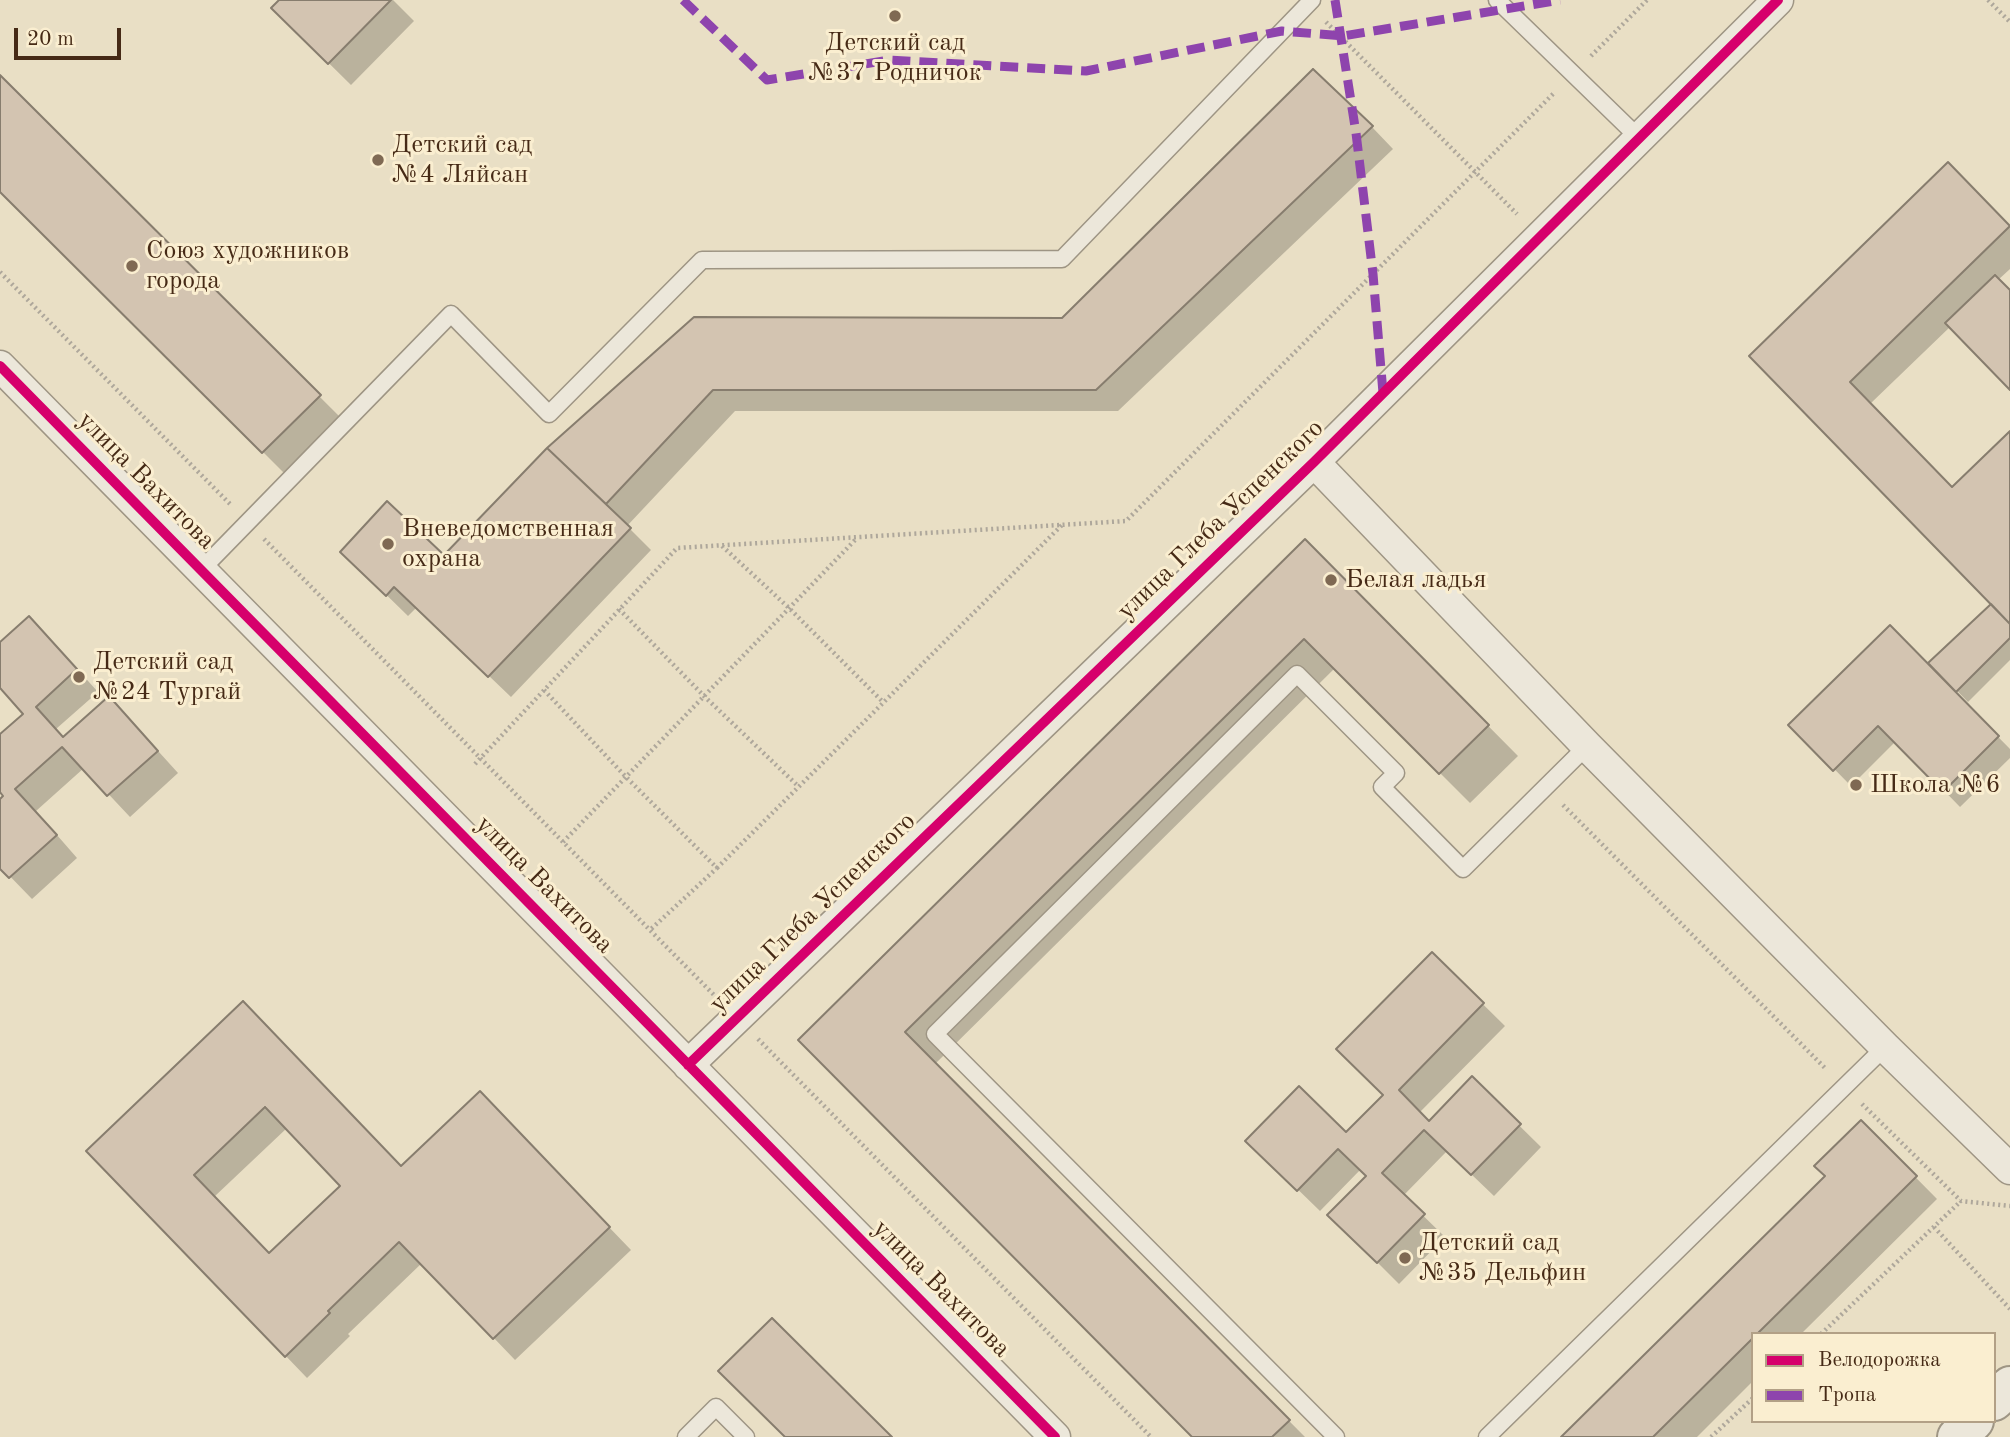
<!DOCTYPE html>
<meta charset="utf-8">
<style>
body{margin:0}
#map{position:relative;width:2010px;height:1437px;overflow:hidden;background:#e9dfc5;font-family:"Old Standard TT",serif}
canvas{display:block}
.legend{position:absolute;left:1751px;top:1332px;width:245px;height:91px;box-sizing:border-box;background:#faeed0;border:2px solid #b2a086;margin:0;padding:9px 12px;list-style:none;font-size:21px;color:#462a16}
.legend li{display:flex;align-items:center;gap:14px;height:35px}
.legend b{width:35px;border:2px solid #b2a086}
.scale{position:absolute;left:14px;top:28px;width:107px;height:32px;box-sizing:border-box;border:4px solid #462a16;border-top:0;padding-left:9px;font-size:21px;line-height:24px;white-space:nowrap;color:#462a16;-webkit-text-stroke:5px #faeed0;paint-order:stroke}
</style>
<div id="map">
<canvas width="2010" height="1437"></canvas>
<ul class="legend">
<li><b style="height:9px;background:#d6006c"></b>Велодорожка</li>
<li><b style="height:9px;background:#8e44ad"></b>Тропа</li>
</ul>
<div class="scale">20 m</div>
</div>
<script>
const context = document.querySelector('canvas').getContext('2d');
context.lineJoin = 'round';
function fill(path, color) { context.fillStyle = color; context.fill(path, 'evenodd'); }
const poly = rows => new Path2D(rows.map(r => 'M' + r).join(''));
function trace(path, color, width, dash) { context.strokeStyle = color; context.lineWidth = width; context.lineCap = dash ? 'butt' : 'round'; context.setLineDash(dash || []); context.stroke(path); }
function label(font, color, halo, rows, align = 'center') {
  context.font = font + ' "Old Standard TT",serif'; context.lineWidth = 6; context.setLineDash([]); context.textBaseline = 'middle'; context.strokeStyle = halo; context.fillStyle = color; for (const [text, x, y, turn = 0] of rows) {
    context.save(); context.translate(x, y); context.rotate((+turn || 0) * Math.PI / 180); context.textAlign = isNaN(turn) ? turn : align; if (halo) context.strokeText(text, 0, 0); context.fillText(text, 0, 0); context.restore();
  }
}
const shadow = poly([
 [281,0,393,0,414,21,351,85,273,8],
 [0,78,341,418,285,474,0,189],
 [1372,127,1393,149,1118,411,735,411,627,526,651,550,511,697,417,607,408,616,364,573,444,558,548,449,695,319,1063,320],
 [1948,165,2010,228,2010,269,1998,280,2010,292,2010,387,1951,326,1870,404,1953,489,2010,433,2010,660,1968,702,1930,663,2009,620,1751,356],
 [1305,541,1518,756,1470,803,1335,668,935,1064,1305,1437,1194,1437,800,1040],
 [1890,627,2010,749,2010,758,1960,807,1896,741,1851,786,1791,725],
 [51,640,98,692,56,729,64,738,130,720,178,773,130,817,84,768,36,811,77,858,32,899,0,866,0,801,6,796,0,790,0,737,25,714,0,685,0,644],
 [1432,954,1505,1026,1419,1113,1429,1123,1472,1079,1541,1147,1494,1196,1447,1151,1403,1196,1445,1237,1399,1284,1330,1215,1368,1176,1361,1169,1320,1211,1248,1141,1346,1135,1385,1095],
 [243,1003,402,1168,501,1115,631,1250,515,1360,422,1263,348,1334,350,1336,307,1378,89,1151],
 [287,1128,343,1186,269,1255,214,1197],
 [1861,1122,1937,1199,1801,1334,1753,1334,1753,1381,1697,1437,1564,1437,1827,1176]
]);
const building = poly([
 [279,0,391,0,328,64,271,8,279,0],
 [1313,69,1373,126,1096,390,713,390,606,504,547,448,694,317,1062,318,1313,69],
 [0,75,321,395,262,453,0,192,0,75],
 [1948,162,2010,226,1850,382,1952,487,2010,431,2010,624,1749,356,1948,162],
 [1995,275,2010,290,2010,390,1945,323,1995,275],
 [547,448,631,528,488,677,394,587,386,596,340,552,387,501,444,555,547,448],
 [1305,539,1489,725,1439,774,1304,639,905,1032,1290,1420,1272,1437,1192,1437,798,1040,1305,539],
 [1991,604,2010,624,2010,638,1956,692,1928,663,1991,604],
 [29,616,77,669,36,707,63,737,109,696,158,751,107,796,62,747,15,789,57,835,9,878,0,869,0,799,3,796,0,792,0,734,23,714,0,688,0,642,29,616],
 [1890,625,1999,736,1943,792,1878,726,1833,771,1788,725,1890,625],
 [1432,952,1484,1003,1399,1090,1429,1121,1472,1076,1521,1124,1471,1175,1424,1130,1382,1173,1425,1214,1377,1263,1327,1215,1366,1176,1338,1149,1297,1191,1245,1141,1299,1086,1346,1132,1383,1095,1336,1049,1432,952],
 [243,1001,401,1166,480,1091,610,1227,493,1339,399,1242,328,1311,330,1313,285,1357,86,1151,243,1001],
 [265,1107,340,1186,269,1253,194,1175,265,1107],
 [1861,1120,1917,1176,1757,1334,1753,1334,1753,1338,1653,1437,1561,1437,1825,1176,1814,1166,1861,1120],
 [772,1318,892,1437,785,1437,718,1371,772,1318]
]);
const path = poly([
 [1988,0,2010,22],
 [1326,22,1517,214],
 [1591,56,1647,0],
 [0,272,231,505],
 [264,539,715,996],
 [722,546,789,608,883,702],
 [619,609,704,696,798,786],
 [544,690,626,777,717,868,650,930],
 [475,764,677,548,1126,521,1555,92],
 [1563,805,1826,1069],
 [563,842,857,538],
 [717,868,1063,524],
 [758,1039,1151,1437],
 [1862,1104,1961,1201,2010,1206],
 [1934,1227,2010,1309],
 [1821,1334,1961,1201],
 [1711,1437,1753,1398]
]);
const service = poly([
 [1497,0,1639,138],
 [201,570,451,314,549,414,702,260,1062,259,1312,0],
 [686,1437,716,1407,746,1437],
 [1336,1437,935,1034,1297,674,1396,773,1382,787,1463,869,1587,746],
 [1487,1437,1885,1047]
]);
const minor = poly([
 [0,366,1055,1437],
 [1314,462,1587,746,1885,1047,2010,1169],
 [688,1065,1314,462,1778,0]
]);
const tertiary = poly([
 [1994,1401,2010,1386],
 [1957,1437,1974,1421]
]);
const quiet = poly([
 [683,0,767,80,889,60,1086,71,1282,31,1343,36,1560,0],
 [1335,0,1356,133,1373,274,1383,393]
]);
const cycleway = poly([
 [0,366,1055,1437],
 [688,1065,1314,462,1778,0]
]);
const markers = [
 [895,16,7,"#7f6953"],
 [378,160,7,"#7f6953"],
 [132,266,7,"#7f6953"],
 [388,544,7,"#7f6953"],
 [1331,580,7,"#7f6953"],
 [79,677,7,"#7f6953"],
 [1856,785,7,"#7f6953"],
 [1405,1258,7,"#7f6953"]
];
const poiNames = [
 ["Детский сад",895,43,"center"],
 ["№37 Родничок",895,73,"center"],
 ["Детский сад",392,145],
 ["№4 Ляйсан",392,175],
 ["Союз художников",146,251],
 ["города",146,281],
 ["Вневедомственная",402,529],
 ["охрана",402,559],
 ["Белая ладья",1345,580],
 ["Детский сад",93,662],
 ["№24 Тургай",93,692],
 ["Школа №6",1870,785],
 ["Детский сад",1419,1243],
 ["№35 Дельфин",1419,1273]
];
const streetNames = [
 ["улица Вахитова",146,481,45],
 ["улица Глеба Успенского",1221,520,-44],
 ["улица Вахитова",544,885,45],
 ["улица Глеба Успенского",813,913,-44],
 ["улица Вахитова",941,1289,45]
];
fill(shadow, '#0003');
fill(building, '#d3c4b1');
trace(building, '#877d6e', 2);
trace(service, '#9e9584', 19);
trace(minor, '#9e9584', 33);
trace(tertiary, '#9e9584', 42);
trace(path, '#aea79b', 4.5, [2, 3.5]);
trace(service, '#ece7da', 16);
trace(minor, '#ece7da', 30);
trace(tertiary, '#ece7da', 38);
trace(quiet, '#8e44ad', 9, [18, 9]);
trace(cycleway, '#d6006c', 10);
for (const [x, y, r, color] of markers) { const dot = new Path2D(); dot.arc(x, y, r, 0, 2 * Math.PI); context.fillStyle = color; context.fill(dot); trace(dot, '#faeed0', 2.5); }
label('26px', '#462a16', '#faeed0', poiNames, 'left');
label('26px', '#462a16', '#faeed0', streetNames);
</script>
